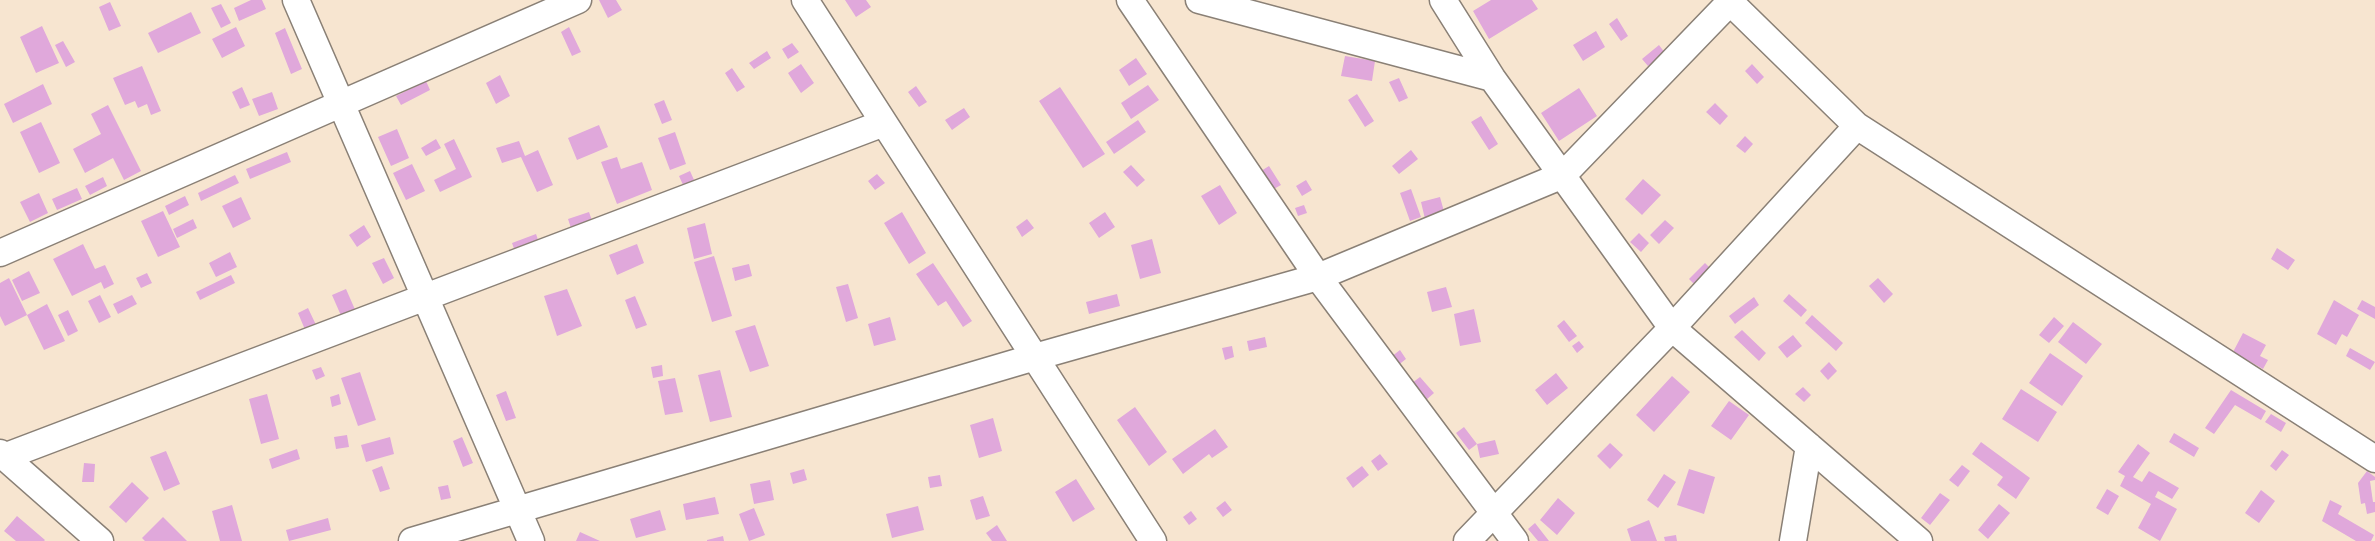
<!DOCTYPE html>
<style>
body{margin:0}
canvas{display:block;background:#f7e5d0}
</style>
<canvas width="2375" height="541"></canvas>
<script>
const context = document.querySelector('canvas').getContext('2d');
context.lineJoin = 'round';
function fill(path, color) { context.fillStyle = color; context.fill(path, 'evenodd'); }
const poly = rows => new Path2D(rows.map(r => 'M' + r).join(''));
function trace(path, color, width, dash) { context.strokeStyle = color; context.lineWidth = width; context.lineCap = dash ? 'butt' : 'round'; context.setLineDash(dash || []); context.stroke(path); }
const building = poly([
 [251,0,262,0,266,9,239,21,234,8],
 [599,0,616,0,622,10,608,18],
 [845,0,866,0,871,7,856,17],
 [1491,0,1532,0,1538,9,1489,39,1473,11],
 [110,2,121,26,109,31,99,7],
 [221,4,231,23,221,28,211,8],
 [191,12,201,33,158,53,148,33],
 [1617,18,1628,36,1621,41,1609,24],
 [42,26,59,63,36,73,20,37],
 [236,27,245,46,222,58,212,39],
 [569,27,581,52,572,56,561,32],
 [285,28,302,69,291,74,275,33],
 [1596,31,1605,47,1583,61,1573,45],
 [63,41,75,62,66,67,55,45],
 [792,43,799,52,788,59,782,49],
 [1659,45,1665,53,1648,66,1642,59],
 [767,51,771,58,754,69,749,63],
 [1345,56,1375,61,1372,81,1341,76],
 [1136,58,1147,74,1129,86,1119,70],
 [801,64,814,83,801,93,788,73],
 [1752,64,1764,77,1757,84,1745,71],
 [142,66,161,111,151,115,147,104,138,108,135,101,125,105,113,78],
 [732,68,745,87,737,92,725,73],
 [500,75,510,96,496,104,486,83],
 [1399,78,1408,98,1399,102,1389,82],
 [426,81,430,90,401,105,396,96],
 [43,84,52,104,13,123,4,104],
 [1148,85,1159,100,1131,119,1121,103],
 [916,86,927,102,919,107,908,92],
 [242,87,250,105,240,109,232,92],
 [1060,87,1105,154,1083,168,1039,101],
 [1579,88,1597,116,1559,141,1541,113],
 [272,92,278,109,259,116,252,99],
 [1357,94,1374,121,1365,127,1348,100],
 [664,100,672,120,662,124,654,104],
 [1715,103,1728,116,1720,125,1706,112],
 [108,105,141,171,124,180,113,158,85,173,73,149,101,134,91,114],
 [964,108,970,117,952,130,945,120],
 [1481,116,1498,144,1489,150,1471,122],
 [1138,120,1146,132,1114,154,1106,142],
 [41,122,60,163,39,173,20,132],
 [599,125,608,147,577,160,568,138],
 [397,129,409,158,391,166,378,137],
 [675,132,686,164,670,170,658,138],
 [1745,136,1753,144,1745,153,1736,146],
 [436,139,441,148,426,156,421,148],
 [454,139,472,177,440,192,434,180,456,169,444,144],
 [519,141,525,156,538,150,553,185,537,192,521,157,502,163,496,148],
 [1411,150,1418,159,1399,174,1392,166],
 [287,152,291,162,250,179,246,169],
 [617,157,621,169,642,162,652,190,617,204,601,162],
 [412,164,425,191,406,200,393,173],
 [1131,165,1145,180,1137,187,1123,172],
 [1269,166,1281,185,1272,190,1261,171],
 [690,171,699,191,688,196,679,176],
 [877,174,885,183,875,190,868,181],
 [235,175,239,183,201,201,198,193],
 [103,177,107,186,90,195,85,186],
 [1643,179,1661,195,1642,215,1625,199],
 [1306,180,1312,190,1302,196,1296,186],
 [1220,185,1237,213,1219,225,1201,196],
 [77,188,82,199,57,210,52,199],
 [1411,189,1421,217,1410,221,1400,193],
 [39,193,48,213,30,222,20,202],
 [185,196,189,205,169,215,165,206],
 [241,197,251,219,233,228,222,206],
 [1440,197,1445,215,1425,219,1421,202],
 [1304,205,1307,213,1298,216,1295,208],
 [163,211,180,247,158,257,141,221],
 [589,212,596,232,575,240,568,219],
 [902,212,926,253,909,264,884,223],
 [1105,212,1115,227,1099,238,1089,223],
 [193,219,197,228,177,238,173,229],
 [1027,219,1034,228,1022,237,1016,227],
 [1665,220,1674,228,1659,244,1650,235],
 [705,223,712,254,694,259,687,228],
 [364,225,371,237,357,247,349,235],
 [1639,233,1649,243,1641,252,1630,242],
 [536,234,543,254,519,263,512,243],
 [1152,239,1161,273,1140,279,1131,245],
 [83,244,95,269,105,265,114,284,104,289,101,282,72,296,53,259],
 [637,244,644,263,617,275,609,255],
 [2277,248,2295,260,2288,270,2271,259],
 [230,252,237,267,216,277,209,263],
 [714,256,732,316,712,322,694,262],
 [384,258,394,278,383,284,372,263],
 [933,263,972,321,963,327,946,301,938,306,916,274],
 [1705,263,1713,271,1697,287,1689,279],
 [749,264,752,276,735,281,732,268],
 [29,271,40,293,22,301,12,280],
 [147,273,152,283,141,288,136,278],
 [231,275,235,283,200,300,196,292],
 [9,278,27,315,5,326,0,316,0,283],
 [1878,278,1893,294,1884,303,1869,286],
 [848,284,858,318,846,322,836,287],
 [1446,287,1452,307,1432,312,1427,292],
 [346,289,360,321,346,327,332,295],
 [567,289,582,326,557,336,544,296],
 [1117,294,1120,306,1089,314,1086,302],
 [1789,294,1807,310,1801,317,1783,301],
 [100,295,111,317,99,323,88,301],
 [132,295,137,304,118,314,113,304],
 [635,296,647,325,636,329,625,300],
 [1754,297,1759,305,1735,324,1729,316],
 [2334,300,2359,315,2347,337,2342,334,2336,345,2317,334],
 [2362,300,2375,307,2375,319,2357,309],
 [47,304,65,341,44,350,27,315],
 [308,308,317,327,306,332,298,313],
 [1474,309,1481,342,1460,346,1454,314],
 [68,310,78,331,68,336,58,315],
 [1812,315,1843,343,1836,351,1805,323],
 [890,317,896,340,874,346,868,324],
 [2054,317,2064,326,2049,343,2039,335],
 [1564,320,1577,336,1569,342,1557,326],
 [2073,322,2102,344,2086,364,2058,342],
 [755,325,769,366,750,372,735,331],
 [1742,330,1766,353,1759,361,1734,337],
 [2243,333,2266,345,2260,356,2268,360,2263,369,2233,352],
 [1793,335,1802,346,1787,358,1778,347],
 [1265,337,1267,347,1249,351,1247,341],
 [1579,341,1584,347,1577,353,1572,346],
 [1232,346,1234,357,1225,360,1222,348],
 [2350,348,2375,362,2370,370,2346,356],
 [1400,350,1406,359,1397,366,1391,357],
 [2050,353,2083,376,2062,406,2029,383],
 [1829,362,1837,371,1828,380,1820,371],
 [662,365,663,376,653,378,651,367],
 [321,367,325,376,316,380,312,370],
 [720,370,732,417,710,422,698,375],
 [360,372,376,420,358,426,341,378],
 [1556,373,1568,388,1547,405,1535,390],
 [1672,376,1690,392,1654,432,1636,415],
 [1420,377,1434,393,1426,400,1412,383],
 [675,378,683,412,665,415,658,381],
 [1803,387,1811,395,1804,402,1795,394],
 [2021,389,2057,412,2038,442,2002,419],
 [2231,390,2266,411,2261,420,2235,405,2214,434,2205,428],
 [506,391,516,418,506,421,496,395],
 [267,394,279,439,261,444,249,399],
 [339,394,341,404,332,407,330,397],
 [1729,401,1749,415,1731,440,1711,426],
 [1135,407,1167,452,1149,466,1117,420],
 [2271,414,2286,423,2281,432,2265,422],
 [993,418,1002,451,979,458,970,425],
 [1464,427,1477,444,1469,450,1456,433],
 [1215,429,1228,447,1212,458,1209,454,1183,474,1172,459],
 [2174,433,2199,448,2194,457,2169,442],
 [347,435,349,447,336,449,334,437],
 [390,437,394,454,366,462,361,445],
 [462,437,473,463,463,467,453,441],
 [1495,440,1499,454,1480,458,1477,444],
 [1981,442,2030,478,2016,499,1997,485,2003,477,1972,454],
 [1610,443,1623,455,1610,469,1597,456],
 [2138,444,2150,453,2133,477,2142,482,2149,471,2179,488,2172,499,2158,491,2155,497,2177,509,2160,541,2138,528,2151,504,2120,486,2125,476,2118,472],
 [297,449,300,459,272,469,269,459],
 [2282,450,2289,455,2276,471,2270,466],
 [166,451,180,484,164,491,150,457],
 [1380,454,1388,464,1378,471,1371,461],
 [84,463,95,464,94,482,82,482],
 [1962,465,1970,471,1958,487,1949,480],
 [382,466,390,489,380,492,372,470],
 [1362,466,1369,475,1353,488,1346,478],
 [804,469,807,480,793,484,790,473],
 [1689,469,1715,477,1704,514,1677,505],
 [2367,471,2375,477,2375,480,2370,481,2373,502,2375,502,2375,512,2367,514,2365,503,2361,504,2358,483],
 [1664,474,1676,482,1658,508,1647,500],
 [940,475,942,486,930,488,928,477],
 [1076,479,1095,509,1073,522,1055,492],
 [770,480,774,500,754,504,750,484],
 [132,482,149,498,126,523,109,507],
 [448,485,451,498,441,500,438,487],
 [2107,489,2119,496,2108,515,2096,508],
 [2261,490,2275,501,2259,523,2245,513],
 [1940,493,1950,500,1930,525,1921,518],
 [983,496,990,516,976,520,970,500],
 [715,497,719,514,686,520,683,504],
 [1558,498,1575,513,1557,535,1540,520],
 [2330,500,2342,506,2338,514,2374,535,2371,541,2356,541,2322,521],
 [1225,501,1232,510,1223,517,1216,508],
 [1999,504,2010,513,1988,539,1978,530],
 [232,505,242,541,220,541,212,511],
 [918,506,924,530,892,538,886,514],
 [754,508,765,535,749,541,739,514],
 [660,510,666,530,636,538,630,519],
 [1191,511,1197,519,1189,525,1183,517],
 [17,516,45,540,44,541,16,541,4,531],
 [163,517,187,541,145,541,142,538],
 [328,518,331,530,289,541,286,530],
 [1649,520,1657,541,1631,541,1627,529],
 [1535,523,1549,541,1538,541,1528,529],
 [997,525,1007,541,992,541,986,533],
 [580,532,600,541,576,541],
 [1676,535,1677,541,1665,541,1664,537],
 [723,536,724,541,707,541,707,540]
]);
const minor = poly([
 [296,0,531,541],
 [805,0,1153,541],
 [1130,0,1318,277,1515,541],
 [1199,0,1492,78],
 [1443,0,1492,78,1672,328,1919,541],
 [1728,0,1857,126,2375,459],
 [0,253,578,0],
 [0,453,100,541],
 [4,457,884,123],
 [412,541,1035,357,1318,277,1563,175,1732,0],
 [1467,541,1672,328,1857,126],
 [1793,541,1809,446]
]);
fill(building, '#e0a8db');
trace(minor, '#8a8076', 29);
trace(minor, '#fff', 26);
</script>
